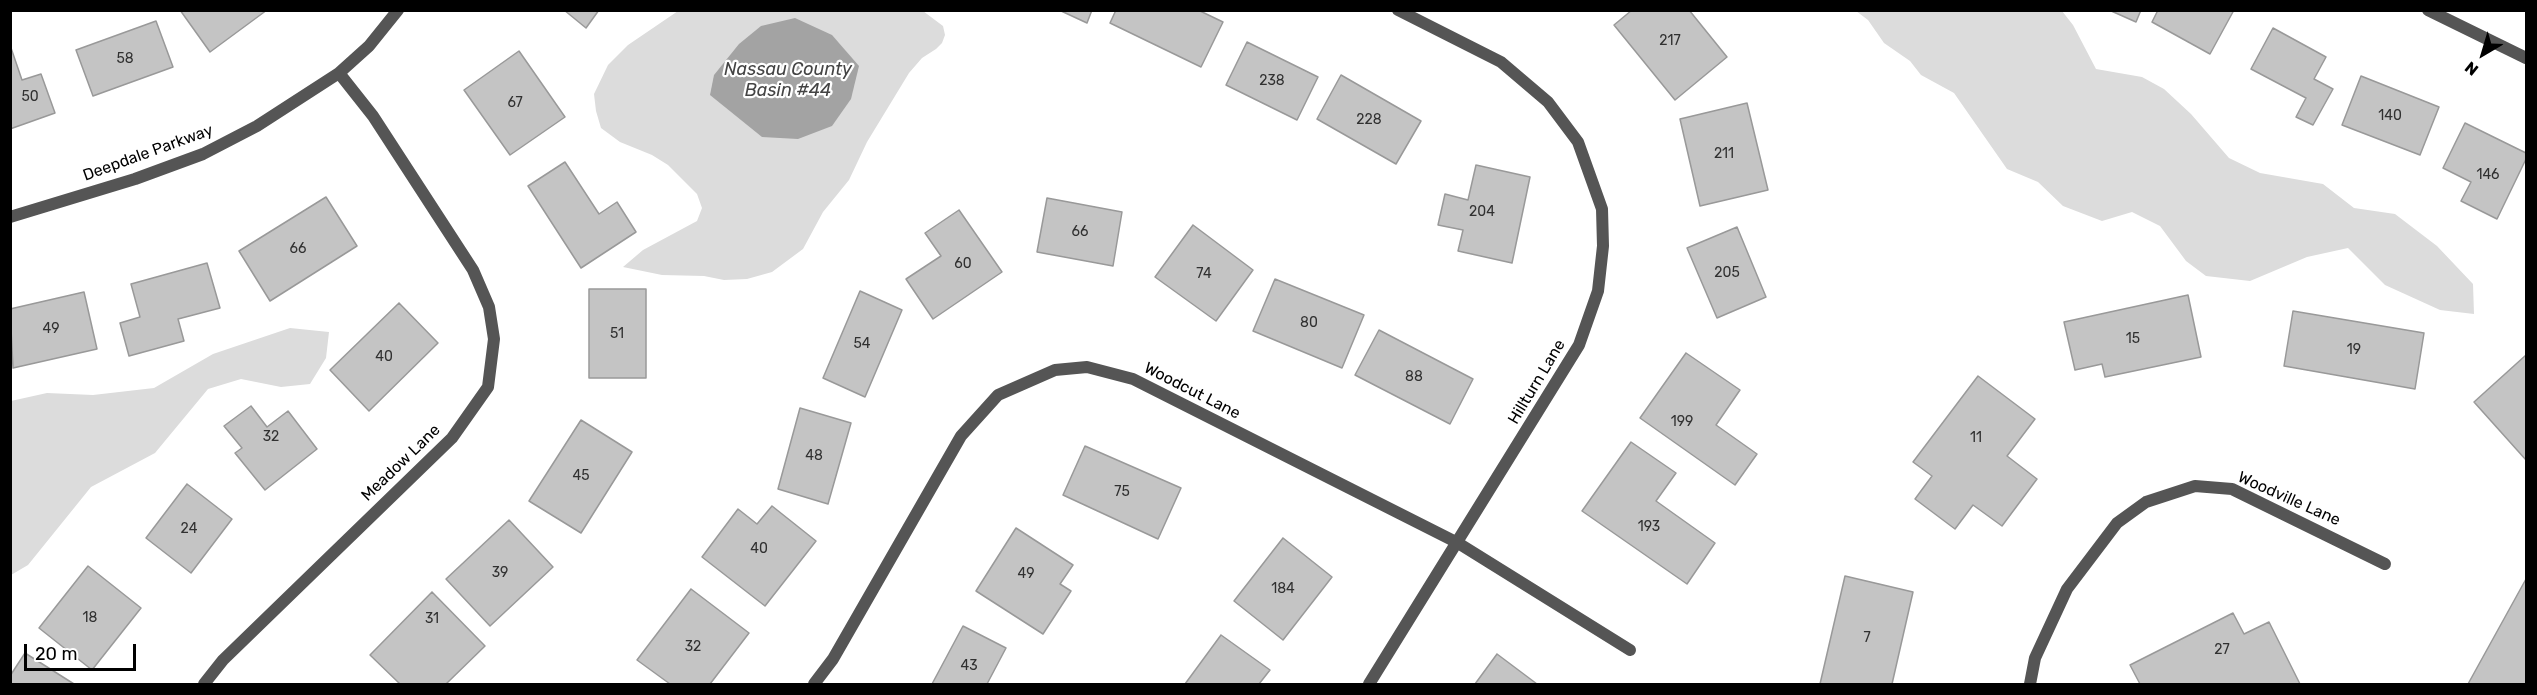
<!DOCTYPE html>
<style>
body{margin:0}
#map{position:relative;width:2537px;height:695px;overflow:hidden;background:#fff;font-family:Rubik,sans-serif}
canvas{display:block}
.frame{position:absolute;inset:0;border:12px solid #000;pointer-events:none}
.north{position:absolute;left:2453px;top:24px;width:60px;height:60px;-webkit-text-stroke:4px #fff;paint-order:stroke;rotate:218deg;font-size:16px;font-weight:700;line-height:24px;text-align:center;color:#000}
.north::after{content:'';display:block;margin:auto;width:21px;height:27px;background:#000;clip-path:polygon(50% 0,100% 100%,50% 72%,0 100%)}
.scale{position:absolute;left:24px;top:644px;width:112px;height:27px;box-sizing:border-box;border:3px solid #000;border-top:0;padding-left:8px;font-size:18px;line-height:21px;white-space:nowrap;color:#000;-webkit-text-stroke:4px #fff;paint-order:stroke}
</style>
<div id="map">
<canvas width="2537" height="695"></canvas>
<div class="frame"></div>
<div class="north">N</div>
<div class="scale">20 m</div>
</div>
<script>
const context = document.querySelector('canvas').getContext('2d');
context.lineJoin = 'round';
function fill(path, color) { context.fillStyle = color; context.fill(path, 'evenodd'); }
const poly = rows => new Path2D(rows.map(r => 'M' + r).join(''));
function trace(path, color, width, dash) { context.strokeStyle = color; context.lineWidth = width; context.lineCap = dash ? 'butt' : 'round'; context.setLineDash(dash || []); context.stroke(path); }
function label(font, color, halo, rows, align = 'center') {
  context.font = font + ' Rubik,sans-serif'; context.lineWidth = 4.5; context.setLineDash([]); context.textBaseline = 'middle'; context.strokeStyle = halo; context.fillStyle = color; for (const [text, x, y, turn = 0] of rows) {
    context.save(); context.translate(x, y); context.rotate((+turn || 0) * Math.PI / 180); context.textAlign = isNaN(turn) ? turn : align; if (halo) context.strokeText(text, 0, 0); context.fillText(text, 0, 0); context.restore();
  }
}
const green = poly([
 [678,11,923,11,943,26,945,35,942,43,936,49,922,58,909,73,867,142,849,180,823,212,803,249,772,272,747,279,724,280,704,276,662,275,623,267,643,250,697,221,702,208,697,194,668,165,652,155,620,142,601,128,596,111,594,94,608,65,628,45],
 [1856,11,2062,11,2073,25,2096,69,2142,77,2164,89,2191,114,2229,158,2260,173,2323,184,2354,208,2395,214,2437,246,2473,284,2474,314,2440,310,2385,285,2348,248,2307,257,2250,281,2206,276,2186,261,2160,226,2132,212,2102,221,2063,206,2038,182,2007,169,1954,93,1921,75,1910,61,1884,43,1868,20],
 [290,328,329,332,326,358,310,384,281,387,241,379,208,389,155,453,91,487,28,565,11,575,11,401,47,393,93,395,154,388,213,354]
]);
const water = poly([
 [795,18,832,35,859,66,851,99,832,126,798,139,762,137,710,95,714,75,739,44,761,26]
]);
const building = poly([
 [180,10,267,10,210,52,180,10],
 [564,10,599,10,586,28,564,10],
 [1059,10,1092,10,1087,23,1059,10],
 [1116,10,1198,10,1223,22,1201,67,1110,23,1116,10],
 [1632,10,1689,10,1727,57,1675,100,1614,25,1632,10],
 [2109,10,2141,10,2136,22,2109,10],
 [2158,10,2234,10,2210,54,2152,22,2158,10],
 [156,21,173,67,93,96,76,50,156,21],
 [2273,28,2326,57,2314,79,2333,89,2313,125,2296,117,2306,98,2251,69,2273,28],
 [1247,42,1318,77,1297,120,1226,85,1247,42],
 [10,45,22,80,41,74,55,113,10,129,10,45],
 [519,51,565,117,510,155,464,90,519,51],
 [1341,75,1421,121,1396,164,1317,119,1341,75],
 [2361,76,2439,107,2420,155,2342,125,2361,76],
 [1747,103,1768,190,1700,206,1680,119,1747,103],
 [2465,123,2526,153,2526,159,2497,219,2461,201,2471,182,2443,168,2465,123],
 [565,162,599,214,617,202,636,232,581,268,528,186,565,162],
 [1476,165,1530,177,1512,263,1458,251,1463,230,1438,225,1445,194,1468,200,1476,165],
 [326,197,357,246,270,301,239,251,326,197],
 [1047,198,1122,212,1113,266,1037,252,1047,198],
 [959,210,1002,272,933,319,906,279,941,256,925,233,959,210],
 [1193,225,1253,270,1216,321,1155,277,1193,225],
 [1737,227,1766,297,1717,318,1687,248,1737,227],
 [207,263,220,308,178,319,184,341,129,356,120,323,140,317,131,284,207,263],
 [1275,279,1364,315,1342,368,1253,331,1275,279],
 [589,289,646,289,646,378,589,378,589,289],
 [860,291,902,310,865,397,823,378,860,291],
 [84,292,97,349,13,368,10,309,84,292],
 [2188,295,2201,357,2105,377,2102,364,2075,370,2064,322,2188,295],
 [399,303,438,343,369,411,330,370,399,303],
 [2293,311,2424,333,2415,389,2284,366,2293,311],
 [1379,330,1473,379,1450,424,1355,375,1379,330],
 [1686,353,1740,390,1716,425,1757,454,1735,485,1640,418,1686,353],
 [2526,355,2526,460,2474,402,2526,355],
 [1978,376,2035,419,2007,456,2037,479,2002,526,1973,505,1955,529,1915,499,1932,476,1913,462,1978,376],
 [251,406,267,427,288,411,317,449,265,490,235,453,242,448,224,426,251,406],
 [800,408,851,423,828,504,778,489,800,408],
 [581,420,632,452,581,533,529,501,581,420],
 [1631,442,1676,473,1656,501,1715,543,1687,584,1582,511,1631,442],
 [1085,446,1181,488,1158,539,1063,495,1085,446],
 [187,484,232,519,191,573,146,538,187,484],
 [772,506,816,541,765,606,702,557,738,509,757,524,772,506],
 [509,520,553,567,490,626,446,579,509,520],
 [1016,528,1073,565,1060,584,1071,591,1043,634,976,591,1016,528],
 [1283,538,1332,577,1283,640,1234,601,1283,538],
 [88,566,141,608,92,670,39,628,88,566],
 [1845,576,1913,592,1892,684,1820,684,1845,576],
 [2526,579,2526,684,2468,684,2526,579],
 [691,589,749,633,710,684,670,684,637,660,691,589],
 [432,592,485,646,446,684,400,684,370,655,432,592],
 [2233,613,2244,634,2269,622,2300,684,2140,684,2130,665,2233,613],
 [963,626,1006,648,987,684,932,684,963,626],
 [1221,635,1270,670,1259,684,1185,684,1221,635],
 [25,653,74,684,10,684,10,676,25,653],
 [1497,654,1537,684,1475,684,1497,654]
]);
const minor = poly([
 [2428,10,2526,58],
 [10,217,135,179,203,154,257,126,339,73,369,46,398,10],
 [204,684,223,660,452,438,488,387,494,339,489,307,473,270,373,116,339,73],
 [814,684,833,659,961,436,998,395,1055,370,1087,367,1133,379,1458,543,1630,650],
 [1369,684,1579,345,1598,291,1603,246,1602,209,1578,142,1548,102,1501,62,1398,10],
 [2030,684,2035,658,2067,589,2117,523,2146,502,2195,486,2232,489,2385,564]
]);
const numberNames = [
 ["217",1670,41],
 ["58",125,59],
 ["238",1272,81],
 ["50",30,97],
 ["67",515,103],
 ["140",2390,116],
 ["228",1369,120],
 ["211",1724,154],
 ["146",2488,175],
 ["204",1482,212],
 ["66",1080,232],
 ["66",298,249],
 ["60",963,264],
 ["205",1727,273],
 ["74",1204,274],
 ["80",1309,323],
 ["49",51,329],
 ["51",617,334],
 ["15",2133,339],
 ["54",862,344],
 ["19",2354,350],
 ["40",384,357],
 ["88",1414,377],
 ["199",1682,422],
 ["32",271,437],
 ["11",1976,438],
 ["48",814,456],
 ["45",581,476],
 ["75",1122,492],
 ["193",1649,527],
 ["24",189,529],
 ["40",759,549],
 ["39",500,573],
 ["49",1026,574],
 ["184",1283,589],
 ["18",90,618],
 ["31",432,619],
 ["7",1867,638],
 ["32",693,647],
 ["27",2222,650],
 ["43",969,666]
];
const streetNames = [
 ["Deepdale Parkway",148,153,-20],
 ["Hillturn Lane",1537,382,-59],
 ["Woodcut Lane",1192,391,27],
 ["Meadow Lane",401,463,-44],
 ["Woodville Lane",2289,499,24]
];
const waterNames = [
 ["Nassau County",788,70],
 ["Basin #44",788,91]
];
fill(green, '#dcdcdc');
fill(water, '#a3a3a3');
fill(building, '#c4c4c4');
trace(building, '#999', 1.5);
trace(minor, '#555', 12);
label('14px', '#313131', null, numberNames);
label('16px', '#000', '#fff', streetNames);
label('italic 18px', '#444', '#fff', waterNames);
</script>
